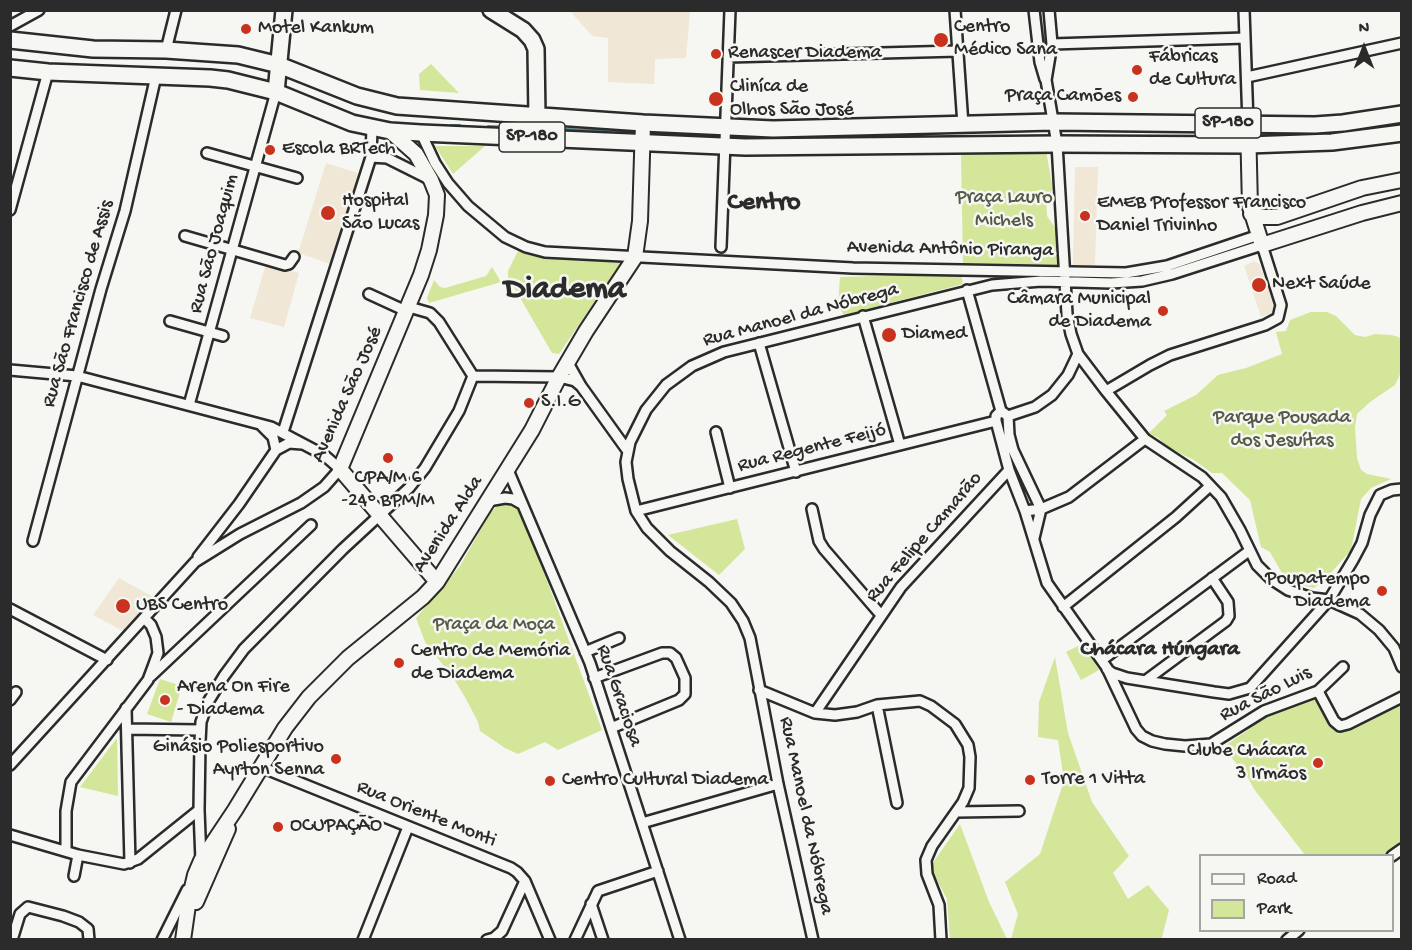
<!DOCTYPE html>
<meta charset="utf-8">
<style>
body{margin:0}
#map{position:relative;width:1412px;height:950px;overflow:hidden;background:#f6f6f2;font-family:"Gochi Hand",sans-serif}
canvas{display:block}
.frame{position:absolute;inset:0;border:12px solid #2b2b2b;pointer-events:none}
.legend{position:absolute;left:1199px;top:854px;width:195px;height:78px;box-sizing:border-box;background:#f6f6f2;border:2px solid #a5a5a2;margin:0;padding:8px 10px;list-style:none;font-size:18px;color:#2b2b2b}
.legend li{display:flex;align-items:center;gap:12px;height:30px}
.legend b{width:30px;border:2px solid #a5a5a2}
.north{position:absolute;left:1334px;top:18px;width:60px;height:60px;-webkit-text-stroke:4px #f6f6f2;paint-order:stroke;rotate:0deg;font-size:16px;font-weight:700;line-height:24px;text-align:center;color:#2b2b2b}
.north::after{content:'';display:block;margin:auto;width:21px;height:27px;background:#2b2b2b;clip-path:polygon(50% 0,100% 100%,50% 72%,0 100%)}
</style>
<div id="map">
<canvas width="1412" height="950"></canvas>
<div class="frame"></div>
<ul class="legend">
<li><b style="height:8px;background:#f6f6f2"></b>Road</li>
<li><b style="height:16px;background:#d3e69a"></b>Park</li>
</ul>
<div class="north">N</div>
</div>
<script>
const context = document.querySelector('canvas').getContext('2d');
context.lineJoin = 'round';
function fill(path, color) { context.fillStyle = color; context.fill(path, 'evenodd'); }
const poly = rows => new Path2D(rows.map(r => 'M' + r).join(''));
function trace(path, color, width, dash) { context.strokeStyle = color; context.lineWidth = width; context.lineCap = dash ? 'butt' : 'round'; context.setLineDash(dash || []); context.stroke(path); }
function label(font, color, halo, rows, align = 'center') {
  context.font = font + ' "Gochi Hand",sans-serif'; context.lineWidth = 5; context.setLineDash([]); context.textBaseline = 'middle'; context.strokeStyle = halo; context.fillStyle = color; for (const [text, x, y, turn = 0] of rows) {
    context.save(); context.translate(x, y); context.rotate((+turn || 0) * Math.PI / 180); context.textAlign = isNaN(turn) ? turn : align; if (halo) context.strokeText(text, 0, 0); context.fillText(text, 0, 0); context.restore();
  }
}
const built = poly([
 [613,11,690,11,686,58,655,59,654,84,608,82,608,38,592,36,570,11,592,12],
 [326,163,358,173,331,264,298,253],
 [1075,167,1098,167,1095,265,1073,265],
 [1254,261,1259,264,1275,304,1272,313,1261,317,1244,266],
 [266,264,299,273,284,327,250,318],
 [119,578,155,598,123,631,93,615]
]);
const green = poly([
 [431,64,459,93,420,90,419,74],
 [435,146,485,146,453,174],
 [1046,151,1053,189,1046,198,1047,216,1056,229,1057,265,963,263,961,155,973,152],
 [518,251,532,256,621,263,559,354,552,353,508,277,508,271],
 [492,267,501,282,429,303,427,298,434,280,440,287,445,288,486,276],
 [961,274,963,284,844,315,838,306,840,277],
 [1311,312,1327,312,1336,316,1355,335,1365,337,1375,334,1391,335,1399,337,1402,343,1401,372,1395,385,1370,402,1357,414,1355,428,1357,458,1361,470,1367,474,1391,479,1371,488,1361,499,1351,550,1323,582,1314,588,1297,584,1283,575,1270,552,1261,547,1250,500,1222,473,1212,473,1194,460,1169,448,1157,437,1148,434,1167,415,1164,411,1196,395,1218,375,1246,368,1282,354,1276,332,1286,331,1290,320],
 [504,503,516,507,526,524,602,730,558,750,545,742,518,754,505,748,480,731,478,722,466,699,454,679,425,642,416,618,460,566,490,513,497,506],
 [737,519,745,549,719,575,668,535],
 [1084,643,1099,670,1081,680,1066,652],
 [1055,657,1068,733,1092,802,1129,856,1113,873,1128,899,1148,885,1169,910,1162,937,1163,939,1011,939,1018,914,1005,882,1040,854,1064,781,1058,740,1038,737,1039,702],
 [160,679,182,686,171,722,147,714],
 [1319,696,1338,734,1401,701,1401,845,1386,855,1305,855,1254,789,1248,778,1223,747,1248,730,1259,719],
 [117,738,118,796,80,787],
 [960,824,989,902,1007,939,950,939,947,899,930,867]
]);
const stream = poly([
 [451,125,460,125],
 [488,126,621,131],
 [1082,131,1231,132],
 [1268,132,1313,132],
 [657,134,709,136],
 [847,135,905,134]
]);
const minor = poly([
 [955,10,963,125],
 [1034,10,1040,62,1045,79],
 [1049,10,1052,44,1046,80,1057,144,1067,314,1071,334,1078,354,1106,391,1145,439,1202,477,1221,497,1240,530,1257,565,1271,579,1288,590,1312,598,1329,600,1360,614,1379,630,1394,648,1402,667],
 [1244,10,1248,123],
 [10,26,39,10],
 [1052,44,1245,38],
 [166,50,176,10],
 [728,57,958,51],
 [1247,77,1402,43],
 [421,133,435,163,448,183,468,206,505,237,526,247,545,252,853,268,1126,273,1167,266,1259,235],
 [207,153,297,178],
 [371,157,387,158,429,179],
 [10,210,48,72],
 [185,236,285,265,289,264,294,257],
 [721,247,730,10],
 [967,290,1001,411],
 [369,294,406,311],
 [409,307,430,313,439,322,473,376],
 [863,316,900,445],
 [170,321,223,336],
 [759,343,796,472],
 [568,363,581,386,627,450],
 [10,370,77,376,271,427,324,455,340,469,324,487,301,503,240,534,195,562,10,765],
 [473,376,559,377,575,381,581,386],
 [189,405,276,92],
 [1008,416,1035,407,1052,395,1068,375,1078,354],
 [261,425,273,437,276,450],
 [283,432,371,157,372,128],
 [716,432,730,488],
 [508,470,590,663,680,940],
 [488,501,505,498,513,499,520,503],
 [812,509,819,541,824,549,881,615],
 [636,511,996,421],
 [1025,511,1041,509,1069,497,1145,439],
 [1034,538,1041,509,1013,450,1009,435,1008,416,1001,411,996,416,996,421,1009,470,1025,511,1047,583,1107,668,1136,729,1142,736,1152,741,1165,744,1185,746,1211,744,1264,711,1318,691,1343,667],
 [33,541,101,289,125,211,156,76],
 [198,557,239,504,276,450,289,443,302,444],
 [1063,607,1176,517,1210,486],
 [10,609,107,660],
 [585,652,619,638],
 [1102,660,1249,551],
 [1107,669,1112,673,1127,678,1214,692,1229,694,1250,688,1329,600,1353,560,1362,543,1370,515,1380,495,1392,490,1402,489],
 [151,676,311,525],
 [594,678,662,653,670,653,676,658,685,678,685,694,679,700,611,728],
 [1145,681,1226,621,1229,616,1228,602,1212,578],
 [759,690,815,713,835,715,857,712,877,705,920,701,931,706,955,724,968,745,970,757,969,788,963,802,932,846,926,860,927,874,939,905,941,940],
 [1318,691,1334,721,1340,726,1348,724,1402,697],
 [10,700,16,692],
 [877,705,897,803],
 [126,708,130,863],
 [815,713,901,587,1009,470],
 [127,729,200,730],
 [261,767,511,868,517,872,525,881,550,940],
 [956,812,1019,811],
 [642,823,778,784],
 [10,835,78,855,124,864,138,859,199,810],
 [66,851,66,811,71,782,148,680,154,664,158,653,156,637,151,625,144,618],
 [1392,856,1402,849],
 [201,861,199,810,200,742,201,722,208,702,224,676,244,649,343,549,409,488,425,468,459,411,473,376],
 [74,876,78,855],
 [591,904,603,940],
 [12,940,20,914,28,907,63,916,79,922,88,929,89,940],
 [162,940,187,890],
 [363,940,408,827],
 [487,940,494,938,502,931,525,881],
 [575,940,598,891,658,871],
 [813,940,778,784,750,638,743,621,731,603,709,582,670,551,647,528,636,511,628,479,626,462,630,442,646,410,666,385,692,366,724,352,992,285,1041,281,1111,283,1142,281,1172,274,1262,245,1281,305,1278,318,1265,325,1170,355,1150,365,1106,391],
 [1287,940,1299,930]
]);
const secondary = poly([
 [1248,123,1250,207,1262,245,1362,213,1402,203],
 [390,131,416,154,431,180,437,195,436,215,429,250,421,275,340,469,437,582],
 [1251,214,1264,217,1277,217,1362,188,1402,180],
 [196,902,228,829],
 [183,940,188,905,195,875,201,861,235,810,285,728,309,697,348,658,423,597,437,582,532,430,559,377,586,331,635,257,640,221,643,123]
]);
const primary = poly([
 [491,10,523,30,532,40,536,49,537,117],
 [10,40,93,49,166,50,238,55,279,65,357,96,397,106,643,123,773,129,1053,122,1315,125,1343,123,1402,114],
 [10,68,48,72,210,78,228,80,276,92,352,123,390,131,421,133,745,147,1057,144,1248,145,1332,142,1402,133],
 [276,92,284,10]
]);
const markers = [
 [246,29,6,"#c8321e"],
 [941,40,8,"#c8321e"],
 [716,54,6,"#c8321e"],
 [1137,70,6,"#c8321e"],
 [1133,97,6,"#c8321e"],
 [716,99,8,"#c8321e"],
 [270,150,6,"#c8321e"],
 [328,213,8,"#c8321e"],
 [1085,216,6,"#c8321e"],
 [1259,285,8,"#c8321e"],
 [1163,311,6,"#c8321e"],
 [889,335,8,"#c8321e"],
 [529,403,6,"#c8321e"],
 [388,458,6,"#c8321e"],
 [1382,591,6,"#c8321e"],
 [123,606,8,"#c8321e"],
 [399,663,6,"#c8321e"],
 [165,700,6,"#c8321e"],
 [336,759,6,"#c8321e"],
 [1318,763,6,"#c8321e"],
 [1030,780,6,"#c8321e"],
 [550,781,6,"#c8321e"],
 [278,827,6,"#c8321e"]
];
const shields = [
 [1228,123,66],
 [532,137,66]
];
const shieldNames = [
 ["SP-180",1228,123],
 ["SP-180",532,137]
];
const poiNames = [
 ["Centro",954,28],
 ["Médico Sana",954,51],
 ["Motel Kankum",258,29],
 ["Renascer Diadema",728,54],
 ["Fábricas",1149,58],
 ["de Cultura",1149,81],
 ["Cliníca de",730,88],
 ["Olhos São José",730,111],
 ["Praça Camões",1121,97,"right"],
 ["Escola BRTech",282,150],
 ["Hospital",342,202],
 ["São Lucas",342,225],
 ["EMEB Professor Francisco",1097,204],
 ["Daniel Trivinho",1097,227],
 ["Next Saúde",1272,285],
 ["Câmara Municipal",1151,300,"right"],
 ["de Diadema",1151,323,"right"],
 ["Diamed",902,335],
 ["S.I.G",541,403],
 ["CPA/M 6",388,479,"center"],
 ["-24º BPM/M",388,502,"center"],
 ["Poupatempo",1370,580,"right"],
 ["Diadema",1370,603,"right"],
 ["UBS Centro",136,606],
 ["Centro de Memória",411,652],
 ["de Diadema",411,675],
 ["Arena On Fire",177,688],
 ["- Diadema",177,711],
 ["Ginásio Poliesportivo",324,748,"right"],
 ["Ayrton Senna",324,771,"right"],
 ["Clube Chácara",1306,752,"right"],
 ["3 Irmãos",1306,775,"right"],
 ["Torre 1 Vitta",1042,780],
 ["Centro Cultural Diadema",562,781],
 ["OCUPAÇÃO",290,827]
];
const parkNames = [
 ["Praça Lauro",1004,199],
 ["Michels",1004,222],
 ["Parque Pousada",1282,419],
 ["dos Jesuítas",1282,442],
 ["Praça da Moça",494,626]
];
const streetNames = [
 ["Rua São Joaquim",215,244,-75],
 ["Avenida Antônio Piranga",950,250,1],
 ["Rua São Francisco de Assis",79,304,-74],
 ["Rua Manoel da Nóbrega",801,316,-15],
 ["Avenida São José",348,395,-66],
 ["Rua Regente Feijó",812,449,-14],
 ["Avenida Alda",449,525,-57],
 ["Rua Felipe Camarão",925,538,-49],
 ["Rua São Luis",1266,695,-27],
 ["Rua Graciosa",618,696,71],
 ["Rua Oriente Monti",426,815,22],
 ["Rua Manoel da Nóbrega",805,816,78]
];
const quarterNames = [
 ["Chácara Húngara",1160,651]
];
const districtNames = [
 ["Centro",764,204]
];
const townNames = [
 ["Diadema",565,291]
];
fill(built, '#f0e7d6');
fill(green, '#d3e69a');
trace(stream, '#58898f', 2);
trace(minor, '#2b2b2b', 14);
trace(secondary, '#2b2b2b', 18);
trace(primary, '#2b2b2b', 20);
trace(minor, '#f6f6f2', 9);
trace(secondary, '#f6f6f2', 14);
trace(primary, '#f6f6f2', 15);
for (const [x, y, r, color] of markers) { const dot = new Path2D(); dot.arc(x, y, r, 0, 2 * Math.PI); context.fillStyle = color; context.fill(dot); trace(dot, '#f6f6f2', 2); }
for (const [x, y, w] of shields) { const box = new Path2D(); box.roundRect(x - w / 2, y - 15, w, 30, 4.5); context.fillStyle = '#f6f6f2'; context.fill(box); trace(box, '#2b2b2b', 1.5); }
label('bold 18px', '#2b2b2b', null, shieldNames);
label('20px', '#2b2b2b', '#f6f6f2', poiNames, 'left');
label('20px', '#555a47', '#f6f6f2', parkNames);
label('20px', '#2b2b2b', '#f6f6f2', streetNames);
label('bold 22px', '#2b2b2b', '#f6f6f2', quarterNames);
label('bold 26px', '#2b2b2b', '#f6f6f2', districtNames);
label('bold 32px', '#2b2b2b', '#f6f6f2', townNames);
</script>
